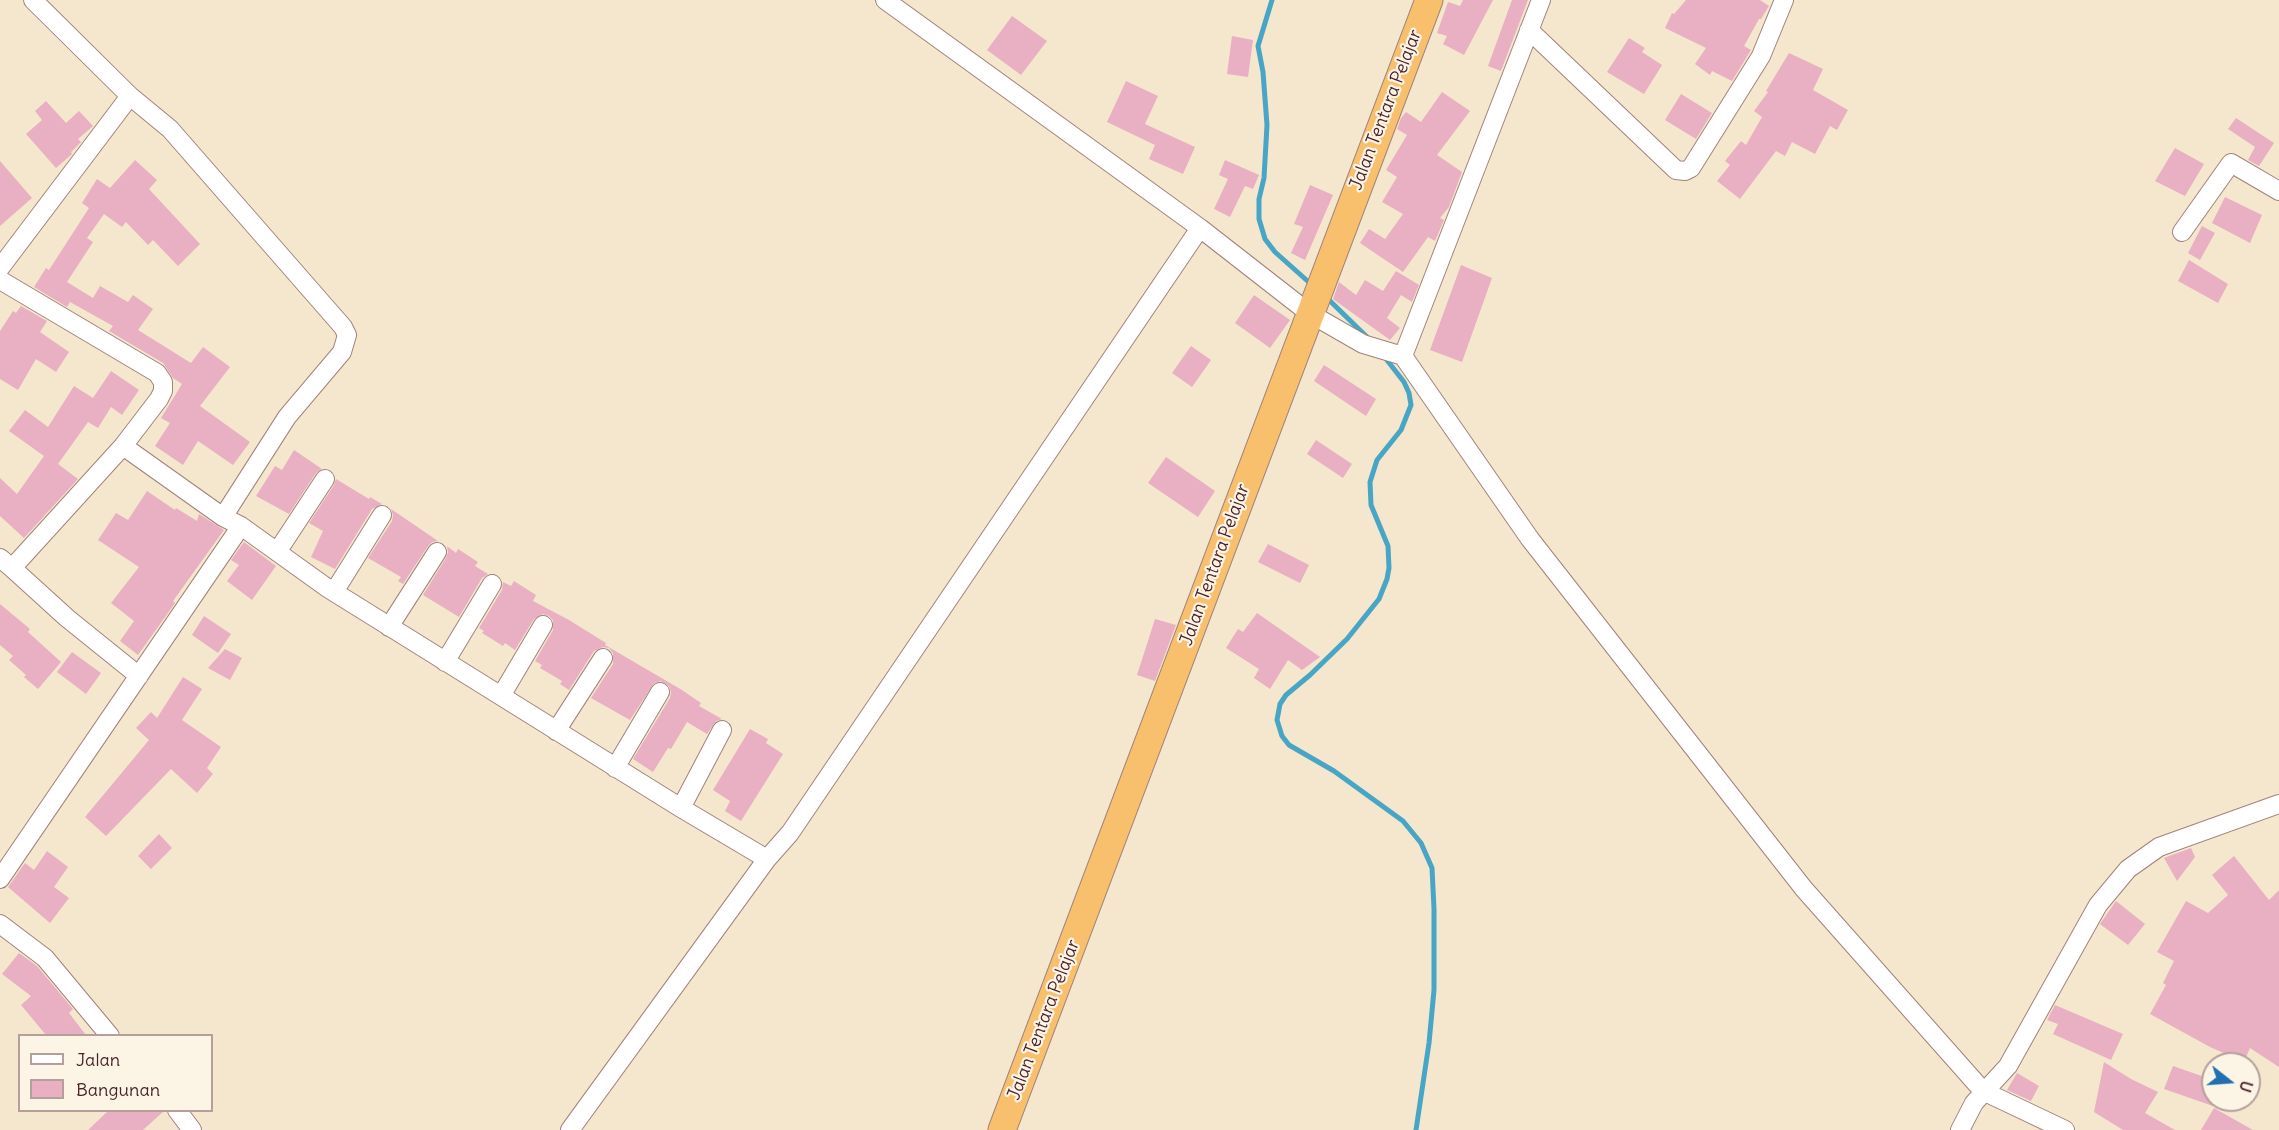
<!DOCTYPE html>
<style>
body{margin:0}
#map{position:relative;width:2279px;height:1130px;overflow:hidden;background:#f5e7ce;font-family:Delius,sans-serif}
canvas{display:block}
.legend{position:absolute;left:18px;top:1034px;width:195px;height:78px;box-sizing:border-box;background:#fcf5e5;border:2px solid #b59f9b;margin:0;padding:8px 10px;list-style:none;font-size:18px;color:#4a1f2b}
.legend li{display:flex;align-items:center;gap:12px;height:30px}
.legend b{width:30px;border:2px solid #b59f9b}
.north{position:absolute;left:2201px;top:1052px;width:60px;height:60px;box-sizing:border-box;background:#fcf5e5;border:2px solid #b59f9b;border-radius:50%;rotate:107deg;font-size:16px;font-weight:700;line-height:24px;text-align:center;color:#4a1f2b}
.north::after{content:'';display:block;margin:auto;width:21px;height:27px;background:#1f6fb2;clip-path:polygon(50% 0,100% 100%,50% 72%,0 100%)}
</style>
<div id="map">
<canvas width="2279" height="1130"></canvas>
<ul class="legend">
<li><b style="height:8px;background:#fff"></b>Jalan</li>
<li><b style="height:16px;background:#e9afc2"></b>Bangunan</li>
</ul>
<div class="north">U</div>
</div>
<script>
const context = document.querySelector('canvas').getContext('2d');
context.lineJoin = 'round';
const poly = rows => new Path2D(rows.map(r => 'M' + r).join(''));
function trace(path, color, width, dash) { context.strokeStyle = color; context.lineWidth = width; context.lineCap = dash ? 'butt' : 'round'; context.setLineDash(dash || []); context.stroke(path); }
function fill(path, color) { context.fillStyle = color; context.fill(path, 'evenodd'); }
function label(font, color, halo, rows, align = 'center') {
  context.font = font + ' Delius,sans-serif'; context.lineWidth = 4.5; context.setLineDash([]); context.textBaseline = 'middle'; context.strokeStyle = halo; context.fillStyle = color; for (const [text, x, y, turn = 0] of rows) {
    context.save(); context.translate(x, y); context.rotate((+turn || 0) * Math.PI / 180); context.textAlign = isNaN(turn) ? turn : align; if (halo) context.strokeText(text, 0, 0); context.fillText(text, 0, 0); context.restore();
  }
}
const stream = poly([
 [1272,0,1258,46,1263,72,1267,125,1264,178,1259,199,1259,219,1265,239,1275,252,1312,285],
 [1326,297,1369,339],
 [1383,355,1404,382,1409,393,1411,405,1401,430,1377,460,1370,482,1371,505,1388,546,1389,568,1387,579,1379,599,1347,639,1310,675,1286,695,1280,704,1277,720,1282,736,1289,745,1334,771,1403,821,1421,843,1432,868,1434,909,1434,990,1429,1043,1416,1130]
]);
const building = poly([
 [1463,0,1493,0,1464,55,1443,44,1447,36,1437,33,1448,2,1460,6],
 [1512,0,1528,0,1501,71,1488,66],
 [1686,0,1760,0,1769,6,1761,19,1759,19,1744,46,1751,50,1732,81,1712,71,1710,75,1695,64,1706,48,1665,28,1672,13,1674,14],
 [1012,16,1047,41,1021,75,987,50],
 [1232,36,1253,40,1248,77,1227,74],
 [1629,38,1645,48,1642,52,1662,65,1644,94,1607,72],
 [1789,53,1823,69,1813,90,1848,110,1837,130,1830,126,1815,154,1792,142,1785,156,1776,151,1740,199,1717,181,1730,165,1725,161,1741,141,1746,145,1762,117,1754,111,1768,92,1766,91],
 [1126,81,1158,96,1145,124,1195,147,1183,174,1149,159,1155,145,1107,122],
 [1442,92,1470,111,1437,155,1462,172,1449,207,1440,218,1444,220,1435,241,1428,237,1403,272,1360,243,1369,229,1385,239,1403,214,1382,202,1397,177,1386,170,1407,135,1397,129,1401,118,1406,112,1421,122],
 [1681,94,1712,113,1696,139,1665,120],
 [46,101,66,123,79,111,93,126,78,139,81,142,71,152,72,154,56,168,26,134,42,120,35,111],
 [2236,118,2274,143,2259,166,2248,160,2255,147,2228,129],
 [2175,148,2204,164,2185,196,2155,181],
 [135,160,157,180,149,189,200,244,178,266,153,240,148,245,126,222,122,227,104,214,87,238,93,242,67,282,93,298,100,286,128,302,133,295,153,309,138,330,191,363,203,347,230,367,200,406,250,442,233,465,198,441,183,465,155,446,170,423,161,418,182,384,173,378,163,363,109,331,113,326,70,302,67,307,34,287,46,268,49,270,89,208,82,203,97,179,110,188],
 [1225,160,1259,175,1253,189,1245,186,1230,217,1214,209,1228,179,1219,175],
 [0,161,32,198,0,226],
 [1310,185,1333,195,1305,260,1291,253,1303,227,1294,224],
 [2225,197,2262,215,2250,243,2212,223],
 [2202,226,2215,233,2200,260,2188,253],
 [2189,260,2228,284,2218,303,2178,281],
 [1461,265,1492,278,1462,362,1430,350],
 [1396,271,1419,285,1412,302,1401,295,1387,318,1400,328,1390,340,1333,299,1339,282,1356,295,1365,280,1383,291],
 [1254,295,1290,320,1270,348,1235,323],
 [21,306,47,321,40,332,69,352,56,372,36,359,18,390,0,379,0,331,13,311,16,313],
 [1191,346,1211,360,1192,387,1172,373],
 [1324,365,1376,399,1366,416,1314,381],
 [111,371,139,390,122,415,111,407,98,428,88,422,58,464,78,479,24,538,0,516,0,478,17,494,44,456,9,431,25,410,48,427,74,386,93,398],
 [1316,440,1352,464,1343,478,1307,454],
 [294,450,322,469,316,473,289,514,256,496,275,466,282,470],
 [1166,457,1215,491,1198,517,1148,483],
 [336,479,369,499,370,497,382,504,372,509,335,569,311,557,323,531,309,523,334,485],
 [147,491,175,510,176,508,197,521,199,514,224,530,173,601,175,603,138,655,120,641,134,621,111,603,139,567,98,540,116,513,128,520],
 [391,509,438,541,432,542,428,546,403,584,398,581,401,577,368,558,392,521,393,515],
 [244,542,276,566,252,600,227,581,239,565,231,560],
 [1268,544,1309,565,1300,583,1258,562],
 [447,546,456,553,458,549,478,562,475,566,488,574,482,578,459,617,423,595,446,558,448,552],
 [514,581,536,595,533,601,569,620,606,643,605,645,682,690,701,703,699,706,722,719,716,721,707,734,687,722,671,749,668,748,653,772,633,759,670,698,671,692,669,686,661,681,654,683,630,720,591,698,613,664,613,653,609,648,603,647,594,651,569,690,560,684,562,681,540,668,542,665,535,661,553,630,553,620,549,616,543,614,534,619,515,650,505,643,503,646,482,633,484,631,479,628,502,590,503,582,511,586],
 [0,604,30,629,28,632,61,662,38,689,24,677,26,675,9,660,13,656,0,645],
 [1257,613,1320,657,1302,670,1288,660,1270,689,1254,678,1259,669,1226,648,1238,629,1243,632],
 [204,616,231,634,218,653,192,635],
 [1155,619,1176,625,1155,681,1137,675],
 [225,649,242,658,230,680,208,668],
 [72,652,101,673,86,694,57,672],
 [183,677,202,689,182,720,221,747,207,768,213,774,197,793,171,769,106,836,85,817,149,740,136,728,151,712,157,718],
 [750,729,768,739,766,743,783,754,741,821,725,811,730,801,713,790],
 [159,834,172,848,151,869,138,856],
 [2191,848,2195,857,2177,881,2164,858],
 [47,851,68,867,54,887,69,898,50,923,8,887,25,863,34,870],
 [2234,856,2269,900,2279,890,2279,1067,2250,1048,2244,1062,2210,1047,2150,1014,2166,985,2163,983,2174,961,2157,952,2186,901,2208,913,2228,895,2212,875],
 [2116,901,2145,924,2128,945,2100,924],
 [19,953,37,966,73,1009,69,1013,86,1035,46,1035,21,1005,31,996,2,974],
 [2055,1005,2123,1034,2111,1060,2053,1034,2058,1024,2047,1020],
 [2104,1062,2131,1079,2158,1092,2145,1113,2175,1130,2123,1130,2094,1112],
 [2173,1066,2213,1080,2213,1106,2164,1089],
 [2017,1073,2039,1086,2031,1101,2007,1090],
 [2214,1108,2253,1130,2201,1130],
 [109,1110,165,1110,143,1130,88,1130]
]);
const minor = poly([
 [33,0,130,96,170,129,343,327,347,335,342,352,287,417,223,517],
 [885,0,1200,228,1309,313,1363,344,1403,356,1530,539,1804,889,1983,1091,2065,1130],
 [1529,30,1676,170,1685,171,1691,168,1761,56,1784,0],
 [2182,232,2231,163,2279,191],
 [0,268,130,96],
 [0,280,157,373,163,382,163,391,159,399,123,446,23,556,12,568,0,558],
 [1403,356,1541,0],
 [123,446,223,517,241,526,326,587,681,808,767,859,790,833,1200,228],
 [277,552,325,479],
 [12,568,67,618,139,676],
 [334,592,382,515],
 [389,627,437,552],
 [445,662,492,584],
 [501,696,543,625],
 [556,731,603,658],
 [615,768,660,692],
 [681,808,722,730],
 [0,879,241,526],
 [0,924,45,958,110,1036],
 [177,1110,192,1130],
 [570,1130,767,859],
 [1960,1130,1974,1103,2008,1066,2098,905,2128,869,2159,847,2279,804]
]);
const highway = poly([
 [1002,1130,1429,0]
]);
const streetNames = [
 ["Jalan Tentara Pelajar",1386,110,-69],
 ["Jalan Tentara Pelajar",1215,565,-70],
 ["Jalan Tentara Pelajar",1044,1020,-69]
];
trace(stream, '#47a6c6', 5);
fill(building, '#e9afc2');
trace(minor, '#a0837c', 20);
trace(highway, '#a0837c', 29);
trace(minor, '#fff', 18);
trace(highway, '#f8bf6c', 27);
label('18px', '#4a1f2b', '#fcf5e5', streetNames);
</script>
